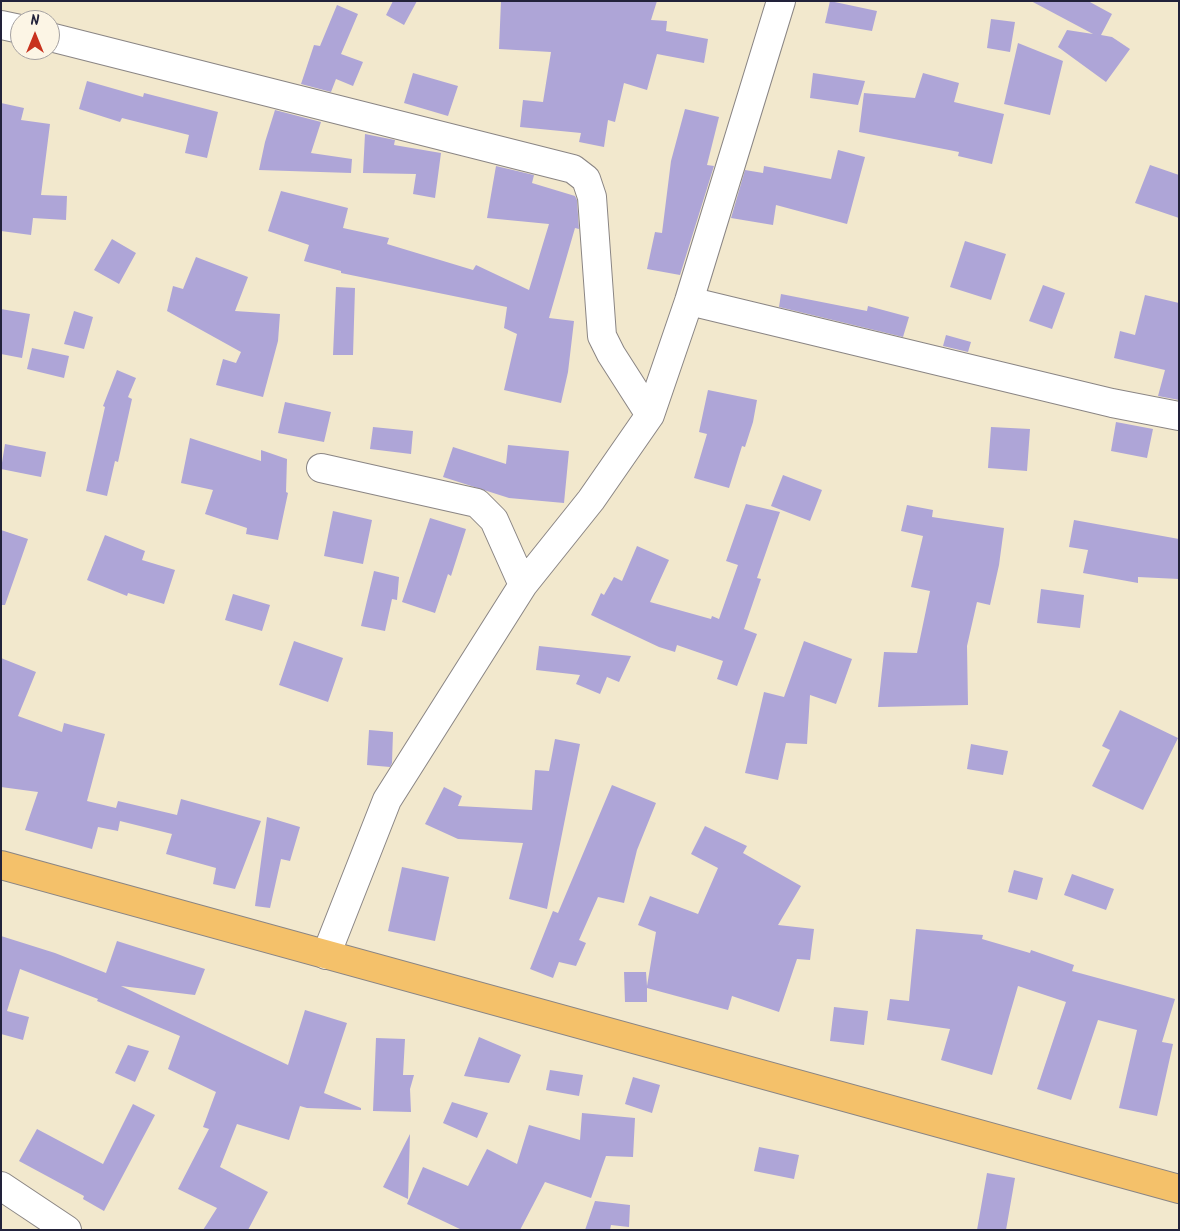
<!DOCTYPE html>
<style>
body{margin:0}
#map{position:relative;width:1180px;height:1231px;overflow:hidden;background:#f2e8cd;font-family:Kalam,sans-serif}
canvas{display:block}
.frame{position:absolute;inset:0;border:2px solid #22223b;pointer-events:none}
.north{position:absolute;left:10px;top:10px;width:50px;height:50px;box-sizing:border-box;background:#fcf5e5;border:1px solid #a5a1a1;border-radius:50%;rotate:0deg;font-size:14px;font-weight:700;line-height:20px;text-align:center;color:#22223b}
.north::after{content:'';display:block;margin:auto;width:18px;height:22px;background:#c8321e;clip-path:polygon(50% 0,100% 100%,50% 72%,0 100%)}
</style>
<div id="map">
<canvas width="1180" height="1231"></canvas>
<div class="frame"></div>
<div class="north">N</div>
</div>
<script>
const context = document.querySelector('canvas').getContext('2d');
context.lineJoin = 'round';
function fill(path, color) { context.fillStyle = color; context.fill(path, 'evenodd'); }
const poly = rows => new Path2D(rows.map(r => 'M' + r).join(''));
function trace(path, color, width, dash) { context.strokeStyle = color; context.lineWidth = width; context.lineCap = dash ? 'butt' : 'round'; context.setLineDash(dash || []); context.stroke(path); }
const building = poly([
 [393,1,417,1,404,25,386,15],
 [501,1,657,1,651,20,667,21,666,31,708,39,704,63,657,54,647,90,624,83,615,122,608,120,604,147,579,142,581,133,520,127,523,100,543,102,551,52,499,49],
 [830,1,877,11,872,31,825,23],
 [1031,1,1088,1,1112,14,1101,35,1112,37,1130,49,1106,82,1058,47,1067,30,1093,34],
 [337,5,358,14,341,54,363,62,353,86,336,79,331,92,301,84,314,45,320,46],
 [991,19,1015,22,1010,52,987,48],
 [1018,43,1063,61,1050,115,1004,104],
 [413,73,458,86,448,116,404,103],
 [813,73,865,81,858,105,810,98],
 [923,73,959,83,954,102,1004,114,992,164,958,156,959,152,859,132,864,93,915,98],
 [87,81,143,97,144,93,218,112,207,158,185,153,189,135,122,118,120,122,79,109],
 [1,103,24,108,21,120,50,124,41,195,67,196,66,220,33,218,31,235,1,231],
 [685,109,719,117,707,165,714,166,680,275,647,269,655,232,662,233,671,161],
 [275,110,321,122,311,153,352,159,351,173,259,170,265,142],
 [365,134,395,140,394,145,441,153,435,198,413,194,416,174,363,173],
 [838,150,865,157,847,224,776,205,773,225,731,218,745,170,763,173,764,166,831,179],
 [1150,165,1179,175,1179,218,1135,203],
 [496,166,534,175,532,183,575,196,577,200,579,229,575,228,549,318,574,321,568,372,561,403,504,390,517,334,504,328,507,307,341,273,341,271,304,261,309,245,268,231,281,191,348,208,343,228,389,238,387,244,473,270,476,265,529,290,549,224,487,218],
 [112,239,136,253,119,284,94,270],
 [965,241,1006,254,991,300,950,287],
 [196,257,248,277,235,311,280,314,278,341,263,397,216,385,223,359,236,363,241,352,167,311,173,286,183,289],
 [1043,285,1065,293,1052,329,1029,321],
 [336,287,355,288,353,355,333,355],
 [781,294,867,311,868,306,909,317,903,337,779,307],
 [1145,295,1179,303,1179,400,1158,396,1165,370,1114,358,1120,331,1135,335],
 [1,309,30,314,22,358,1,354],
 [74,311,93,317,84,349,64,344],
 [946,335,971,342,968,352,943,346],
 [32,348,69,356,64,378,27,369],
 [117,370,136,378,128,397,132,399,118,462,115,461,107,496,86,491,105,407,103,406],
 [708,390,757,400,753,422,745,447,742,446,729,488,694,478,707,434,699,432],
 [285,402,331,412,324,442,278,433],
 [1116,422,1153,429,1147,458,1111,451],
 [373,427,413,431,411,454,370,449],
 [991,427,1030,429,1027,471,988,468],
 [190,438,261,461,261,450,287,459,286,492,288,493,278,540,246,534,247,528,205,514,213,490,181,483],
 [5,444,46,452,41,477,1,469],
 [508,445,569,451,564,503,509,498,443,477,453,447,506,464],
 [783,475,822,490,810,521,771,506],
 [746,504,780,512,757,578,761,579,744,629,757,634,737,686,717,679,723,661,677,645,675,652,659,647,591,615,601,593,604,595,614,577,622,581,637,546,669,560,650,602,711,619,712,616,719,619,738,565,726,561],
 [907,505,933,510,932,517,1004,528,999,565,990,605,977,602,967,646,968,705,878,707,884,652,917,653,930,591,911,587,923,536,901,531],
 [333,511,372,520,363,564,324,556],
 [430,518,466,529,451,576,448,574,435,613,402,602],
 [1074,520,1179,539,1179,579,1138,577,1138,583,1083,573,1088,550,1069,547],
 [1,530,28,539,5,605,1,605],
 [105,535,145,551,142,560,175,570,164,604,128,593,127,596,87,580],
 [374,571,399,577,397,600,392,599,385,631,361,626],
 [1041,589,1084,595,1080,628,1037,623],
 [233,594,270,605,262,631,225,620],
 [294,641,343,658,328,702,279,685],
 [804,641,852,659,836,704,810,695,807,744,786,743,778,780,745,773,764,692,784,697],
 [539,646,631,656,619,682,607,677,600,694,576,684,580,675,536,670],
 [1,658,36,672,18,716,62,732,64,723,105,734,87,801,116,808,118,801,177,815,181,799,261,821,235,889,213,884,216,868,166,854,172,834,120,821,118,831,98,827,92,849,25,830,38,792,1,787],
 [1120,710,1178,738,1143,810,1092,786,1110,750,1102,746],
 [369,730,393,732,392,763,390,767,367,765],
 [555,739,580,744,547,909,509,899,523,843,458,839,425,824,444,787,462,796,458,806,532,810,535,770,549,771],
 [971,744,1008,751,1003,775,967,769],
 [612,785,656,803,637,850,624,903,598,897,579,940,586,943,576,966,559,962,553,978,530,969,553,911,558,913],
 [267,817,300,827,290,861,281,859,270,908,255,906],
 [705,826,747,846,743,853,801,886,778,925,814,929,810,960,797,959,779,1012,732,996,728,1010,647,988,647,1002,625,1002,624,972,646,972,647,986,656,932,638,925,650,896,698,914,718,868,691,854],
 [402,867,449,877,435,941,388,931],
 [1014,870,1043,878,1037,900,1008,892],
 [1072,874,1114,889,1106,910,1064,895],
 [916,929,983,935,982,939,1030,953,1031,950,1074,965,1072,971,1175,999,1162,1042,1173,1044,1157,1116,1119,1108,1137,1030,1098,1020,1071,1100,1037,1089,1066,1002,1018,986,992,1075,941,1060,950,1029,887,1020,890,999,909,1001],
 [1,936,55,953,106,973,117,941,205,969,195,995,121,986,288,1065,305,1010,347,1023,324,1093,361,1108,361,1110,307,1108,300,1106,289,1140,237,1124,220,1167,268,1192,248,1230,203,1230,217,1208,178,1189,209,1129,203,1127,216,1092,168,1069,180,1036,97,1001,98,999,20,969,7,1011,29,1017,23,1040,1,1034],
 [834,1007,868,1011,864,1045,830,1041],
 [479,1037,521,1055,509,1083,464,1076],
 [376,1038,405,1039,403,1075,414,1075,410,1089,411,1112,373,1111],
 [128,1045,149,1051,135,1082,115,1073],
 [550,1070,583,1075,579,1096,546,1090],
 [633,1077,660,1085,652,1113,625,1104],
 [452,1102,488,1113,477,1138,443,1123],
 [133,1104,155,1115,104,1211,83,1199,84,1196,19,1161,37,1129,103,1164],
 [582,1113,635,1118,633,1157,606,1156,591,1198,545,1182,520,1230,462,1230,407,1204,423,1167,468,1186,487,1149,517,1164,529,1125,580,1140],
 [410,1134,408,1199,383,1187],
 [759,1147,799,1155,794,1179,754,1171],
 [987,1173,1015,1178,1006,1230,977,1230],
 [595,1201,630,1205,629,1227,611,1225,610,1230,585,1230]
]);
const minor = poly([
 [1,25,20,29],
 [50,37,573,169,586,179,592,197,602,336,611,354,650,415],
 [689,301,1112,403,1179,416],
 [321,468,477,503,494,520,523,585],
 [326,955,387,800,523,585,591,500,650,415,689,301,781,1],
 [1,1186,67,1230]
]);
const major = poly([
 [1,865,1179,1189]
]);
fill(building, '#aea5d7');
trace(minor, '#8a8584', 30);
trace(major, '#8a8584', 30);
trace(minor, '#fff', 28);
trace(major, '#f4c16a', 28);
</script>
